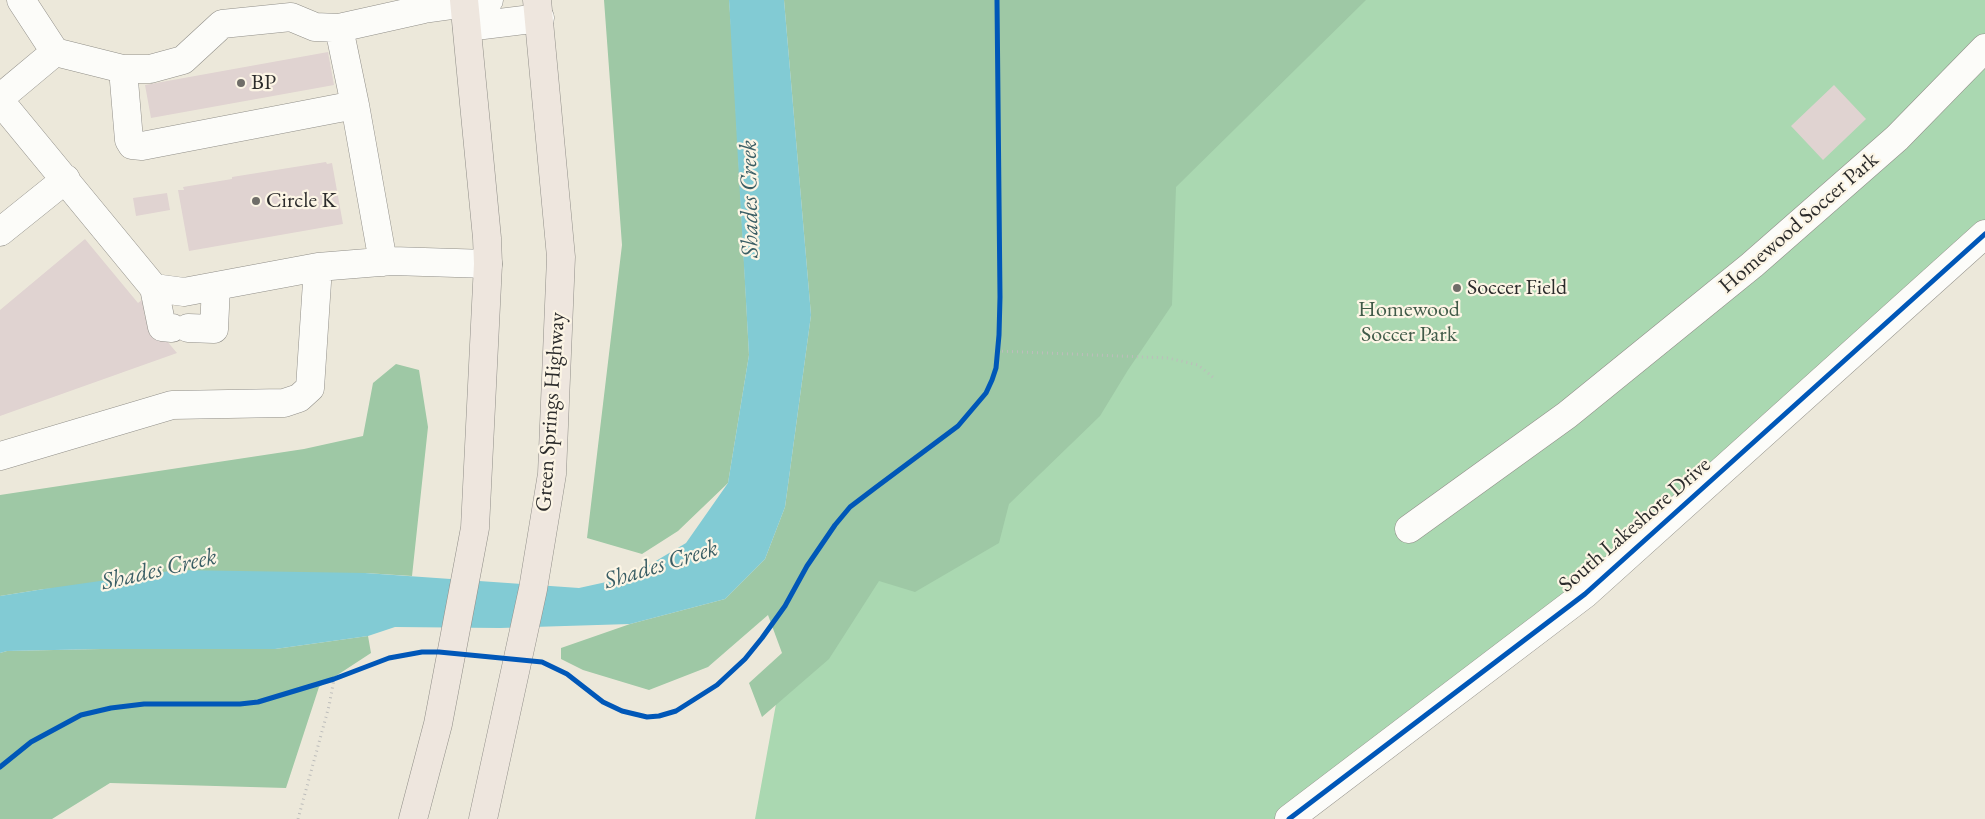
<!DOCTYPE html>
<style>
body{margin:0}
canvas{display:block;background:#ece8da}
</style>
<canvas width="1985" height="819"></canvas>
<script>
const context = document.querySelector('canvas').getContext('2d');
context.lineJoin = 'round';
function fill(path, color) { context.fillStyle = color; context.fill(path, 'evenodd'); }
const poly = rows => new Path2D(rows.map(r => 'M' + r).join(''));
function trace(path, color, width, dash) { context.strokeStyle = color; context.lineWidth = width; context.lineCap = dash ? 'butt' : 'round'; context.setLineDash(dash || []); context.stroke(path); }
function label(font, color, halo, rows, align = 'center') {
  context.font = font + ' "EB Garamond",serif'; context.lineWidth = 4.5; context.setLineDash([]); context.textBaseline = 'middle'; context.strokeStyle = halo; context.fillStyle = color; for (const [text, x, y, turn = 0] of rows) {
    context.save(); context.translate(x, y); context.rotate((+turn || 0) * Math.PI / 180); context.textAlign = isNaN(turn) ? turn : align; if (halo) context.strokeText(text, 0, 0); context.fillText(text, 0, 0); context.restore();
  }
}
const green = poly([
 [1285,0,1985,0,1985,229,1640,544,1285,819,755,819,776,704,1090,305]
]);
const forest = poly([
 [604,0,729,0,732,39,749,355,728,483,678,531,642,554,587,538,622,245],
 [784,0,1366,0,1176,187,1172,305,1128,370,1100,416,1009,504,999,543,915,592,879,581,829,659,762,717,749,683,782,653,768,615,708,667,649,690,583,670,561,659,561,648,630,624,725,599,765,559,785,507,811,315],
 [396,364,419,370,428,427,412,576,365,573,44,589,0,596,0,495,304,449,363,436,373,383],
 [368,636,371,653,319,687,286,788,110,783,52,819,0,819,0,653,7,651,101,649,275,649]
]);
const water = poly([
 [729,0,784,0,811,315,785,507,765,559,725,599,630,624,500,628,395,627,368,636,275,649,101,649,7,651,0,653,0,596,44,589,177,570,365,573,579,588,629,577,686,543,728,483,749,355]
]);
const building = poly([
 [328,52,334,85,151,118,145,85],
 [1834,85,1866,119,1823,160,1791,126],
 [326,162,327,164,332,163,343,224,189,251,178,190,184,190,183,187,232,179,232,177],
 [167,193,170,210,136,216,133,198],
 [85,239,138,303,143,299,150,308,144,314,177,353,0,416,0,310]
]);
const path = poly([
 [997,351,1168,358,1198,365,1214,378],
 [298,819,329,706,334,679]
]);
const minor = poly([
 [21,0,55,52,123,69,150,69,183,60,222,24,291,17,315,27,339,28,424,9,489,0],
 [467,27,540,18],
 [123,69,129,140,132,145,142,146,355,105,339,28],
 [0,98,55,52],
 [0,101,154,288,184,292,318,267],
 [355,105,383,262],
 [0,232,66,179],
 [154,288,162,327,172,328],
 [188,328,214,329,216,286],
 [0,456,172,405,284,403,299,398,310,388,318,267,392,261,488,264],
 [1409,529,1567,415,1752,265,1897,138,1985,48],
 [1289,819,1585,594,1985,234]
]);
const major = poly([
 [413,819,438,724,475,528,488,264,487,238,464,0],
 [483,819,533,589,552,474,561,257,537,0]
]);
const cycleway = poly([
 [0,767,31,742,81,715,111,708,144,704,240,704,258,702,334,679,389,658,422,652,439,652,542,662,567,674,603,702,622,711,647,717,659,716,676,711,717,685,745,659,762,638,785,606,807,566,835,525,850,507,875,488,958,426,986,393,992,380,996,368,999,335,1000,297,997,0],
 [1289,819,1585,594,1985,234]
]);
const markers = [
 [241,83,5,"#6f6d68"],
 [256,201,5,"#6f6d68"],
 [1457,288,5,"#6f6d68"]
];
const poiNames = [
 ["BP",251,83],
 ["Circle K",266,201],
 ["Soccer Field",1467,288]
];
const streetNames = [
 ["Homewood Soccer Park",1799,223,-41],
 ["Green Springs Highway",551,412,-86],
 ["South Lakeshore Drive",1635,525,-41]
];
const parkNames = [
 ["Homewood",1409,310],
 ["Soccer Park",1409,335]
];
const waterNames = [
 ["Shades Creek",750,199,-91],
 ["Shades Creek",661,565,-17],
 ["Shades Creek",159,570,-13]
];
fill(green, '#aad8b1');
fill(forest, '#9ec8a5');
fill(water, '#82cbd4');
fill(building, '#e0d3d1');
trace(minor, '#918f89', 29);
trace(major, '#918f89', 29);
trace(path, '#bdbdbb', 3, [1, 4]);
trace(minor, '#fcfcf9', 28);
trace(major, '#eee6de', 28);
trace(cycleway, '#0057b8', 5);
for (const [x, y, r, color] of markers) { const dot = new Path2D(); dot.arc(x, y, r, 0, 2 * Math.PI); context.fillStyle = color; context.fill(dot); trace(dot, '#fcf5e5', 2); }
label('22px', '#2b2b2b', '#fcf5e5', poiNames, 'left');
label('22px', '#2b2b2b', '#fcf5e5', streetNames);
label('22px', '#415b49', '#fcf5e5', parkNames);
label('italic 24px', '#3a5e65', '#fcf5e5', waterNames);
</script>
